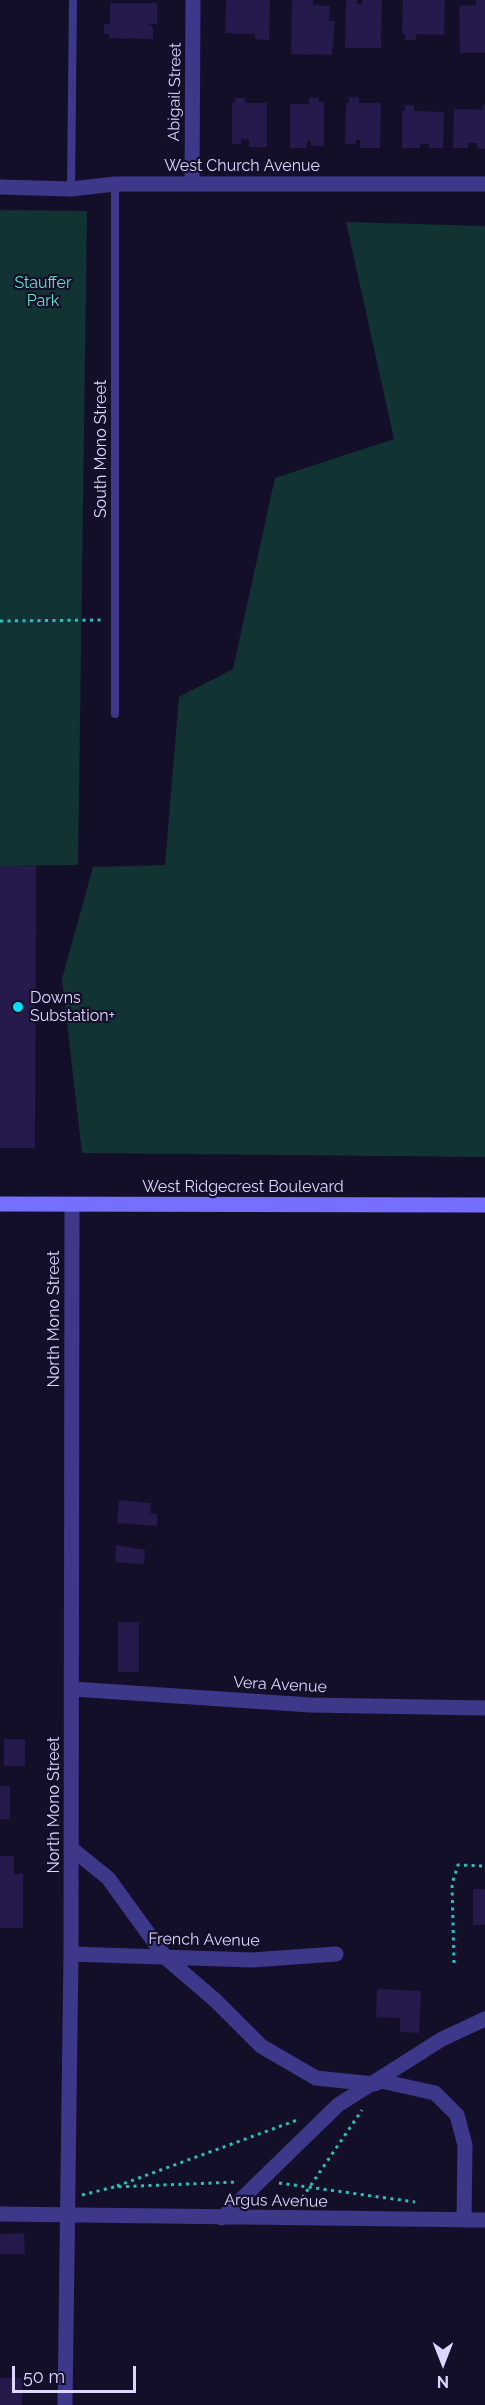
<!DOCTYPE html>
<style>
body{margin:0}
#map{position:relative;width:485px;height:2405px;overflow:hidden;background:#140f29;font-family:Raleway,sans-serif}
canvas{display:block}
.north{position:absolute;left:413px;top:2333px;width:60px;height:60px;-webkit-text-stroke:4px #140f29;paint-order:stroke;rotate:180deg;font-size:16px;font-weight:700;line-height:24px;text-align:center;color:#ddd7ff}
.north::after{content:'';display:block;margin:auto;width:21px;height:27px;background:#ddd7ff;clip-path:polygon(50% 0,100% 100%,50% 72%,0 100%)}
.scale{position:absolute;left:12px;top:2366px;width:124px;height:27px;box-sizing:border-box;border:3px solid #ddd7ff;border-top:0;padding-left:8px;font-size:18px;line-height:21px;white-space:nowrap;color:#ddd7ff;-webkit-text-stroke:4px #140f29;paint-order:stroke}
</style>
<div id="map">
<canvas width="485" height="2405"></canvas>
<div class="north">N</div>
<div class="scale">50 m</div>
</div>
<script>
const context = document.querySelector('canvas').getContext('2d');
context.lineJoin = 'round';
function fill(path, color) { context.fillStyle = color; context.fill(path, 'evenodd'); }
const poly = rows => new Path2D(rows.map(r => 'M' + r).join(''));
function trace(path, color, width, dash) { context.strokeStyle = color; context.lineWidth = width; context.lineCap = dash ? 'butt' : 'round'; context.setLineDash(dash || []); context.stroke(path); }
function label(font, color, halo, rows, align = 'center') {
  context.font = font + ' Raleway,sans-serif'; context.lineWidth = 4.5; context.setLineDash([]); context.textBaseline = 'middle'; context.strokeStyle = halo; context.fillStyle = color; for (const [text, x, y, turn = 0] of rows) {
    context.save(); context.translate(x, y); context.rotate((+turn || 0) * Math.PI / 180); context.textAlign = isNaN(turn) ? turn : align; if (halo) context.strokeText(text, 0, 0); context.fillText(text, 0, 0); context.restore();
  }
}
const green = poly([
 [0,210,87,211,78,865,0,866],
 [346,222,485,226,485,1157,82,1153,62,979,93,867,165,865,179,697,233,669,275,478,394,439]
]);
const building = poly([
 [226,0,270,0,269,40,255,39,255,34,225,33],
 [292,0,313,0,313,5,330,6,329,21,335,21,332,55,291,54],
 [346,0,357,0,357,4,362,4,362,0,382,0,381,48,345,48],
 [403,0,445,0,444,35,416,34,416,40,405,40,405,34,402,34],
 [476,0,485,0,485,53,460,53,459,6,476,5],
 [110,3,157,3,157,24,148,24,153,27,153,39,109,38,109,34,104,34,104,24,110,24],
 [349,97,359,97,359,103,381,103,380,148,360,148,360,140,356,140,356,144,345,144,346,103,349,103],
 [235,98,245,98,245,103,267,103,267,147,249,147,249,139,241,139,241,144,232,144,232,103,235,103],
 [309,98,319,98,319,102,324,102,324,146,311,146,311,141,307,141,307,148,290,148,290,104,309,104],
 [405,105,414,105,414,111,444,112,443,148,429,148,429,144,420,144,420,148,402,148,402,111,405,111],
 [483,105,485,105,485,149,477,148,477,143,468,143,468,148,453,148,454,109,483,110],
 [0,866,36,866,35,1148,0,1148],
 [119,1500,151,1503,150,1513,157,1514,157,1526,117,1523],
 [116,1545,145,1550,144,1564,115,1562],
 [118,1622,139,1622,139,1672,118,1672],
 [4,1739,25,1739,25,1766,4,1766],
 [0,1786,10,1786,10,1819,0,1819],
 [0,1856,14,1856,14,1874,23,1874,23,1928,0,1928],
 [473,1889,485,1889,485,1925,473,1925],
 [377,1989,421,1991,419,2033,400,2032,400,2018,376,2017],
 [24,2233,25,2254,0,2254,0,2234],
 [0,2378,22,2378,22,2405,0,2405]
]);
const path = poly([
 [0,621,103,620],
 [454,1963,452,1884,458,1865,485,1866],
 [279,2183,415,2202],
 [117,2186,300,2119],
 [82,2195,114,2187,237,2182],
 [298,2204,362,2110]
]);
const lane = poly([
 [115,184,115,714],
 [71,189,73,0]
]);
const street = poly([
 [192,184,193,0],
 [0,187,71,189,115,184,485,184],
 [73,1689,310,1705,485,1708],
 [72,1849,108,1878,166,1958,215,2000,261,2046,316,2078,374,2084,381,2081,435,2093,457,2115,465,2145,464,2220],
 [71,1954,252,1960,336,1954],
 [0,2214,485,2220],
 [222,2218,338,2105,442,2039,485,2019],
 [65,2405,71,1954,72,1205]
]);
const secondary = poly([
 [0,1204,485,1205]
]);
const markers = [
 [18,1007,6,"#03dfff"]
];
const streetNames = [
 ["Abigail Street",175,92,-89],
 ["West Church Avenue",242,166],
 ["South Mono Street",101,449,-90],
 ["West Ridgecrest Boulevard",243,1187],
 ["North Mono Street",54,1319,-90],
 ["Vera Avenue",280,1685,3],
 ["North Mono Street",54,1805,-90],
 ["French Avenue",204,1940,1],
 ["Argus Avenue",276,2201,1]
];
const parkNames = [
 ["Stauffer",43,283],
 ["Park",43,301]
];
const poiNames = [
 ["Downs",30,998],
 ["Substation+",30,1016]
];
fill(green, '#123333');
fill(building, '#251a4b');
trace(path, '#2ac0bb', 3, [3, 4.5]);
trace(lane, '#3d388a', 8);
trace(street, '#3d388a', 15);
trace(secondary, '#766eff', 15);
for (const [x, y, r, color] of markers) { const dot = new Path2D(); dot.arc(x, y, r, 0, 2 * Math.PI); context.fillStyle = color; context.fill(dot); trace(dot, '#140f29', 2); }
label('16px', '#ddd7ff', '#140f29', streetNames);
label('16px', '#5ce5c7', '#140f29', parkNames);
label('16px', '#ddd7ff', '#140f29', poiNames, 'left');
</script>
